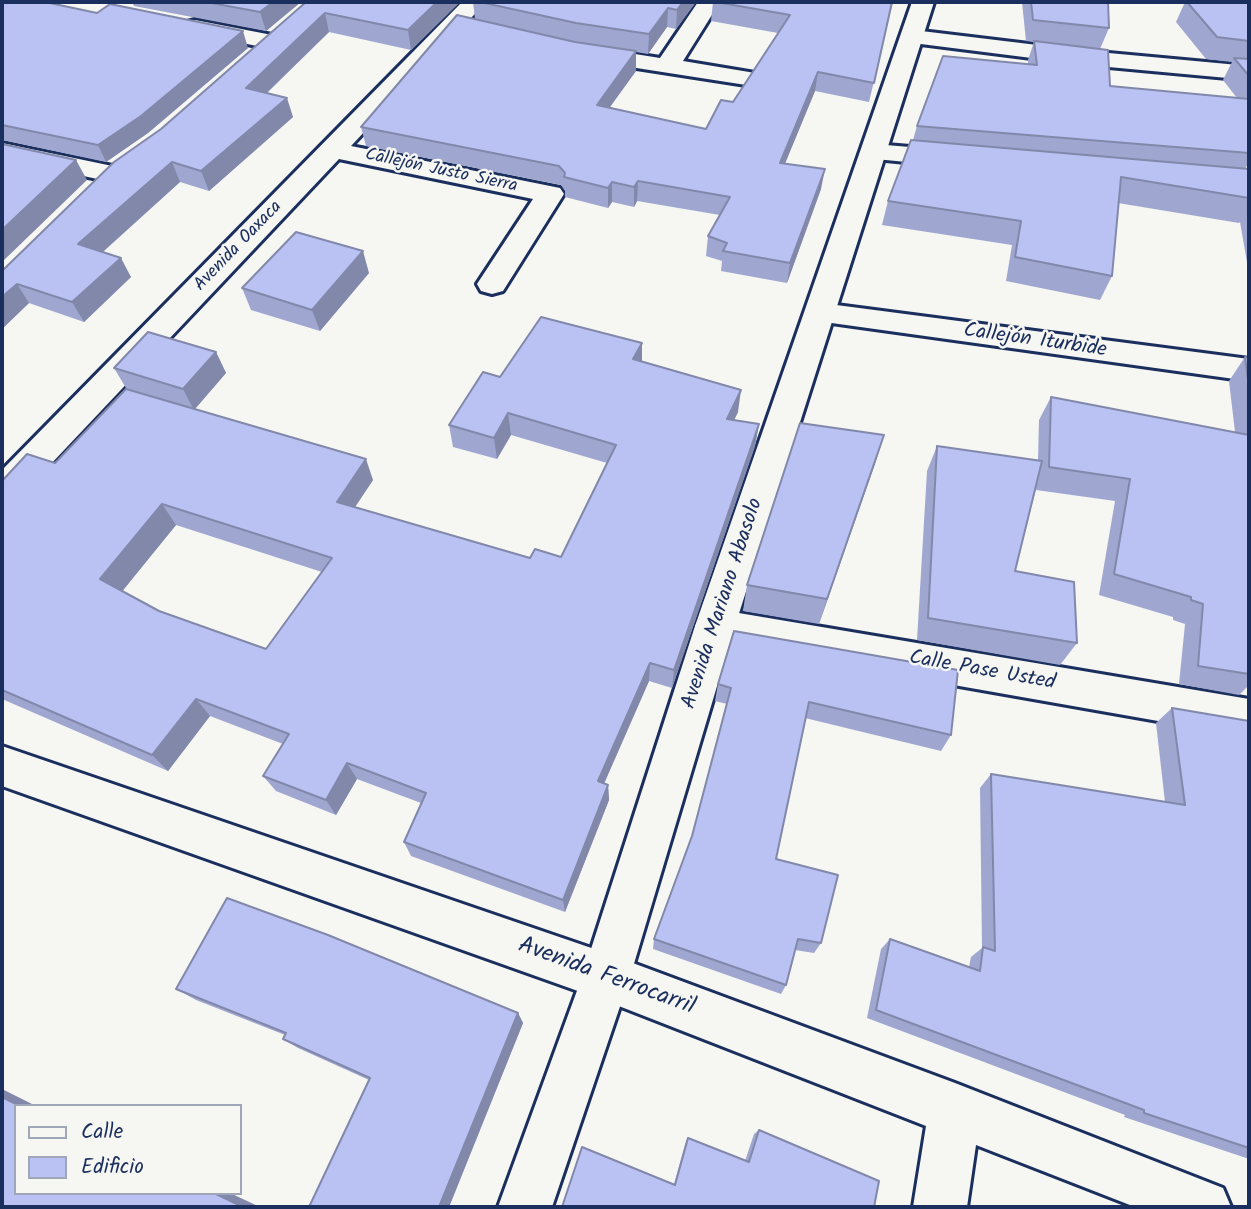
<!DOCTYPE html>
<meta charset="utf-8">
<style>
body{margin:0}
#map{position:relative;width:1251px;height:1209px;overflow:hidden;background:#f6f6f2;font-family:Kalam,sans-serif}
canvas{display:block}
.frame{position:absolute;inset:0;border:4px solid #1b2f5e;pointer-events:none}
.legend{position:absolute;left:14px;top:1104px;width:228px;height:91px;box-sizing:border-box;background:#f6f6f2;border:2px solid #9ea6b7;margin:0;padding:9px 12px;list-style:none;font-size:21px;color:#1b2f5e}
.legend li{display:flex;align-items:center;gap:14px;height:35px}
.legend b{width:35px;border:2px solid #9ea6b7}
</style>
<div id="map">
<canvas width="1251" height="1209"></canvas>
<div class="frame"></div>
<ul class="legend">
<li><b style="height:9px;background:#f6f6f2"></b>Calle</li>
<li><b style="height:19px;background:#b9c2f3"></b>Edificio</li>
</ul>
</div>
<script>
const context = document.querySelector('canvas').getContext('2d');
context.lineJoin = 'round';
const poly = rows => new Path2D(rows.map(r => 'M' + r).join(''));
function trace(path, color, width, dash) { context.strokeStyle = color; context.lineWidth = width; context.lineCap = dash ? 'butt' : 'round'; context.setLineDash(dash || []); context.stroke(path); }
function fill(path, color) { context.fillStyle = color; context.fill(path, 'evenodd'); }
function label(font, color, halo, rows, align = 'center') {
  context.font = font + ' Kalam,sans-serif'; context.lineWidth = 5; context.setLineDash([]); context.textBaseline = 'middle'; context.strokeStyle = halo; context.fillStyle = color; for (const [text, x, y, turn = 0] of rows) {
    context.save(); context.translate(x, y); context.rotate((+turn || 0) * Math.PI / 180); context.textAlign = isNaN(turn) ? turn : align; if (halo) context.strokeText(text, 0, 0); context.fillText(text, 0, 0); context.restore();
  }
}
const minor = poly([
 [462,2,486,2,351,146,560,188,564,194,503,291,492,294,481,291,477,284,533,199,339,159,15,502,2,506,2,470,462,2],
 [698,2,720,2,683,61,755,73,758,78,755,83,746,85,585,60,576,58,573,53,576,48,585,46,660,58,698,2],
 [195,20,272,35,280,37,284,42,280,47,272,49,187,32,183,27,187,22,195,20],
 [913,30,1087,51,1249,66,1249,80,1087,65,905,42,901,37,905,32,913,30],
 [2,143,122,168,126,174,122,180,112,182,2,159,2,143],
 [874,144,958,151,968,153,971,159,968,165,958,167,865,158,861,152,865,146,874,144],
 [821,303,1249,359,1249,381,810,320,806,313,810,306,821,303],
 [715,609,1249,699,1249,737,715,643,701,638,695,626,701,614,715,609],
 [2,746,606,953,955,1083,1223,1188,1231,1207,1135,1207,976,1145,967,1207,913,1207,926,1126,606,1001,2,786,2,746]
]);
const tertiary = poly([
 [912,2,934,2,735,626,630,977,552,1207,498,1207,582,977,695,626,912,2]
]);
const wall = poly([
 [2,2,248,48,148,133,106,162,2,140],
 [132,2,301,2,266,31,134,6],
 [306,2,460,2,411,50,329,32,267,93,293,117,209,191,180,182,103,252,131,277,84,322,29,303,2,329,2,271],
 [473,2,696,2,676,29,667,27,648,54,636,52,636,71,609,108,706,129,733,102,778,33,711,21,713,2,893,2,869,102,815,91,785,163,821,189,787,283,721,271,722,261,706,256,708,236,720,215,637,201,634,207,612,202,608,208,565,197,565,191,561,185,366,146,361,127,475,19],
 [1022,2,1108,2,1109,28,1100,49,1110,86,1237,98,1223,80,1232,62,1206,59,1176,22,1185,2,1249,2,1249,162,1245,169,1249,198,1249,274,1240,222,1239,223,1118,203,1112,276,1100,300,1006,281,1012,245,882,225,888,201,913,140,917,126,1028,64,1028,60,1034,42,1026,41],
 [369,273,320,331,251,310,242,288],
 [216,352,226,373,195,409,373,480,355,507,530,558,561,557,607,463,511,435,497,459,453,447,449,425,500,377,642,362,738,412,734,420,759,424,755,446,672,688,649,681,604,784,608,785,609,800,565,912,411,856,404,842,421,803,357,779,336,815,276,791,263,776,283,744,210,716,168,771,2,699,2,481,55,463,126,388,114,368],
 [176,525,322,572,266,649,159,611,122,591],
 [1245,357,1249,358,1249,685,1239,695,1179,684,1185,624,1173,620,1173,617,1099,595,1115,501,1036,490,1037,485,1015,571,1077,643,1060,665,917,640,927,471,937,446,1038,461,1039,420,1051,397,1235,432,1229,381],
 [884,435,819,624,743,611,747,585],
 [734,631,951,735,941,751,805,718,776,859,821,943,814,953,795,950,786,985,781,994,653,949,654,939,692,836,727,704,715,701,718,684],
 [1172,708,1249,721,1249,1159,1124,1117,1125,1115,867,1018,881,949,890,939,969,967,971,957,982,948,980,788,991,774,1165,802,1156,723],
 [176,989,518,1013,523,1023,449,1207,309,1207,369,1080,298,1048,283,1039,285,1035,196,1000],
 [759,1130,879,1181,562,1207,674,1184,686,1141,688,1138,745,1161,754,1134]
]);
const shadedWall = poly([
 [273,2,301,2,266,31,260,12],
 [437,2,460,2,411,50,408,30],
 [683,2,696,2,676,29,677,10],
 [668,8,667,27,648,54,649,34],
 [325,13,329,32,252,107,246,88],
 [243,31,248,48,148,133,106,162,98,145],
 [636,51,636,71,597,125,597,105],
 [818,72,815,91,777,183,780,163],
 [287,98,293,117,209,191,201,171],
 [76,160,87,180,2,262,2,230],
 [172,162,180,182,89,264,78,244],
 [825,169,821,189,787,283,790,263],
 [638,181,637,201,634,207,634,187],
 [612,182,612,202,608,208,608,188],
 [363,251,369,273,320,331,312,310],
 [121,258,131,277,84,322,72,302],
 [17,284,29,303,2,329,2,297],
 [642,343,642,366,633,359],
 [216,352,226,373,194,410,183,389],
 [741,390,738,412,724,441,727,419],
 [508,413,511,435,497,459,494,438],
 [759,424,755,446,672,688,674,670],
 [884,435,875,464,819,624,827,599],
 [366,459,373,480,345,522,337,502],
 [162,504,176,525,116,599,100,579],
 [650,663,649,681,598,797,598,781],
 [196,699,210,716,168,771,152,755],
 [347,763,357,779,336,815,326,800],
 [608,785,609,800,565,912,563,900],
 [518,1013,523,1023,449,1207,439,1207],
 [2,1089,36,1106,20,1106,2,1097],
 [214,1193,230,1193,260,1207,243,1207]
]);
const building = poly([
 [2,2,45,2,97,13,110,4,243,31,141,116,98,145,2,125,2,2],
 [206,2,273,2,260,12,206,2],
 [306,2,437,2,408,30,325,13,246,88,287,98,201,171,172,162,78,244,121,258,72,302,17,284,2,297,2,271,114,162,161,129,306,2],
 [480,2,683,2,677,10,668,8,649,34,576,23,480,2],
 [716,2,892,2,874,83,818,72,780,163,825,169,790,263,723,251,727,243,708,236,730,197,638,181,634,187,612,182,608,188,564,177,565,173,559,166,361,127,457,15,575,42,636,51,597,105,706,129,721,100,733,102,790,15,716,2],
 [1031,2,1108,2,1109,28,1033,20,1031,2],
 [1187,2,1235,3,1235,2,1249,2,1249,41,1217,37,1187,2],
 [1034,41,1108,50,1110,86,1249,99,1249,153,917,126,943,56,1037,65,1034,41],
 [1234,58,1249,59,1249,76,1234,58],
 [911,140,1249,169,1249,198,1121,177,1112,276,1015,257,1021,221,888,201,911,140],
 [2,144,76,160,2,230,2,144],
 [296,232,363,251,312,310,242,288,296,232],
 [541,317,642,343,633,359,741,390,727,419,759,424,674,670,650,663,598,781,608,785,563,900,404,842,426,793,347,763,326,800,263,776,289,734,196,699,152,755,2,690,2,481,27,454,55,463,126,389,366,459,337,502,530,558,535,549,561,557,616,445,508,413,494,438,449,425,483,372,500,377,541,317],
 [162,504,332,558,266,649,159,611,100,579,162,504],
 [148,332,216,352,183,389,114,368,148,332],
 [1245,357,1249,358,1249,387,1245,357],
 [1051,397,1249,435,1249,674,1198,666,1203,604,1191,600,1191,597,1114,574,1130,479,1049,467,1051,397],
 [800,423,884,435,827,599,747,585,800,423],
 [937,446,1042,461,1015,571,1074,582,1077,643,928,618,937,446],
 [734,631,958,670,951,735,809,702,776,859,838,875,821,943,798,939,786,985,654,939,692,836,731,688,718,684,734,631],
 [1172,708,1249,721,1249,1148,1144,1113,1144,1110,876,1010,890,939,980,971,983,947,995,951,991,774,1185,805,1172,708],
 [227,898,328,935,518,1013,439,1207,309,1207,370,1078,283,1039,286,1033,176,989,227,898],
 [2,1097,20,1106,16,1106,16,1193,214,1193,243,1207,2,1207,2,1097],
 [759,1130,879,1181,874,1207,562,1207,582,1147,675,1185,688,1138,749,1162,759,1130]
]);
const farStreetnames = [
 ["Callejón Justo Sierra",441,172,12],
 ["Avenida Oaxaca",239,247,-46]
];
const streetNames = [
 ["Callejón Iturbide",1035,342,8],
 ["Avenida Mariano Abasolo",724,604,-72],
 ["Calle Pase Usted",982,672,10]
];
const nearStreetnames = [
 ["Avenida Ferrocarril",606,978,20]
];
trace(minor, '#1b2f5e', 6);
trace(tertiary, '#1b2f5e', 6);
fill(minor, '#f6f6f2');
fill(tertiary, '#f6f6f2');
fill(wall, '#9fa7d1');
fill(shadedWall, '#8288aa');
fill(building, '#b9c2f3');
trace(building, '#8288aa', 2);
label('18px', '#1b2f5e', '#f6f6f2', farStreetnames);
label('21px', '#1b2f5e', '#f6f6f2', streetNames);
label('24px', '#1b2f5e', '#f6f6f2', nearStreetnames);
</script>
